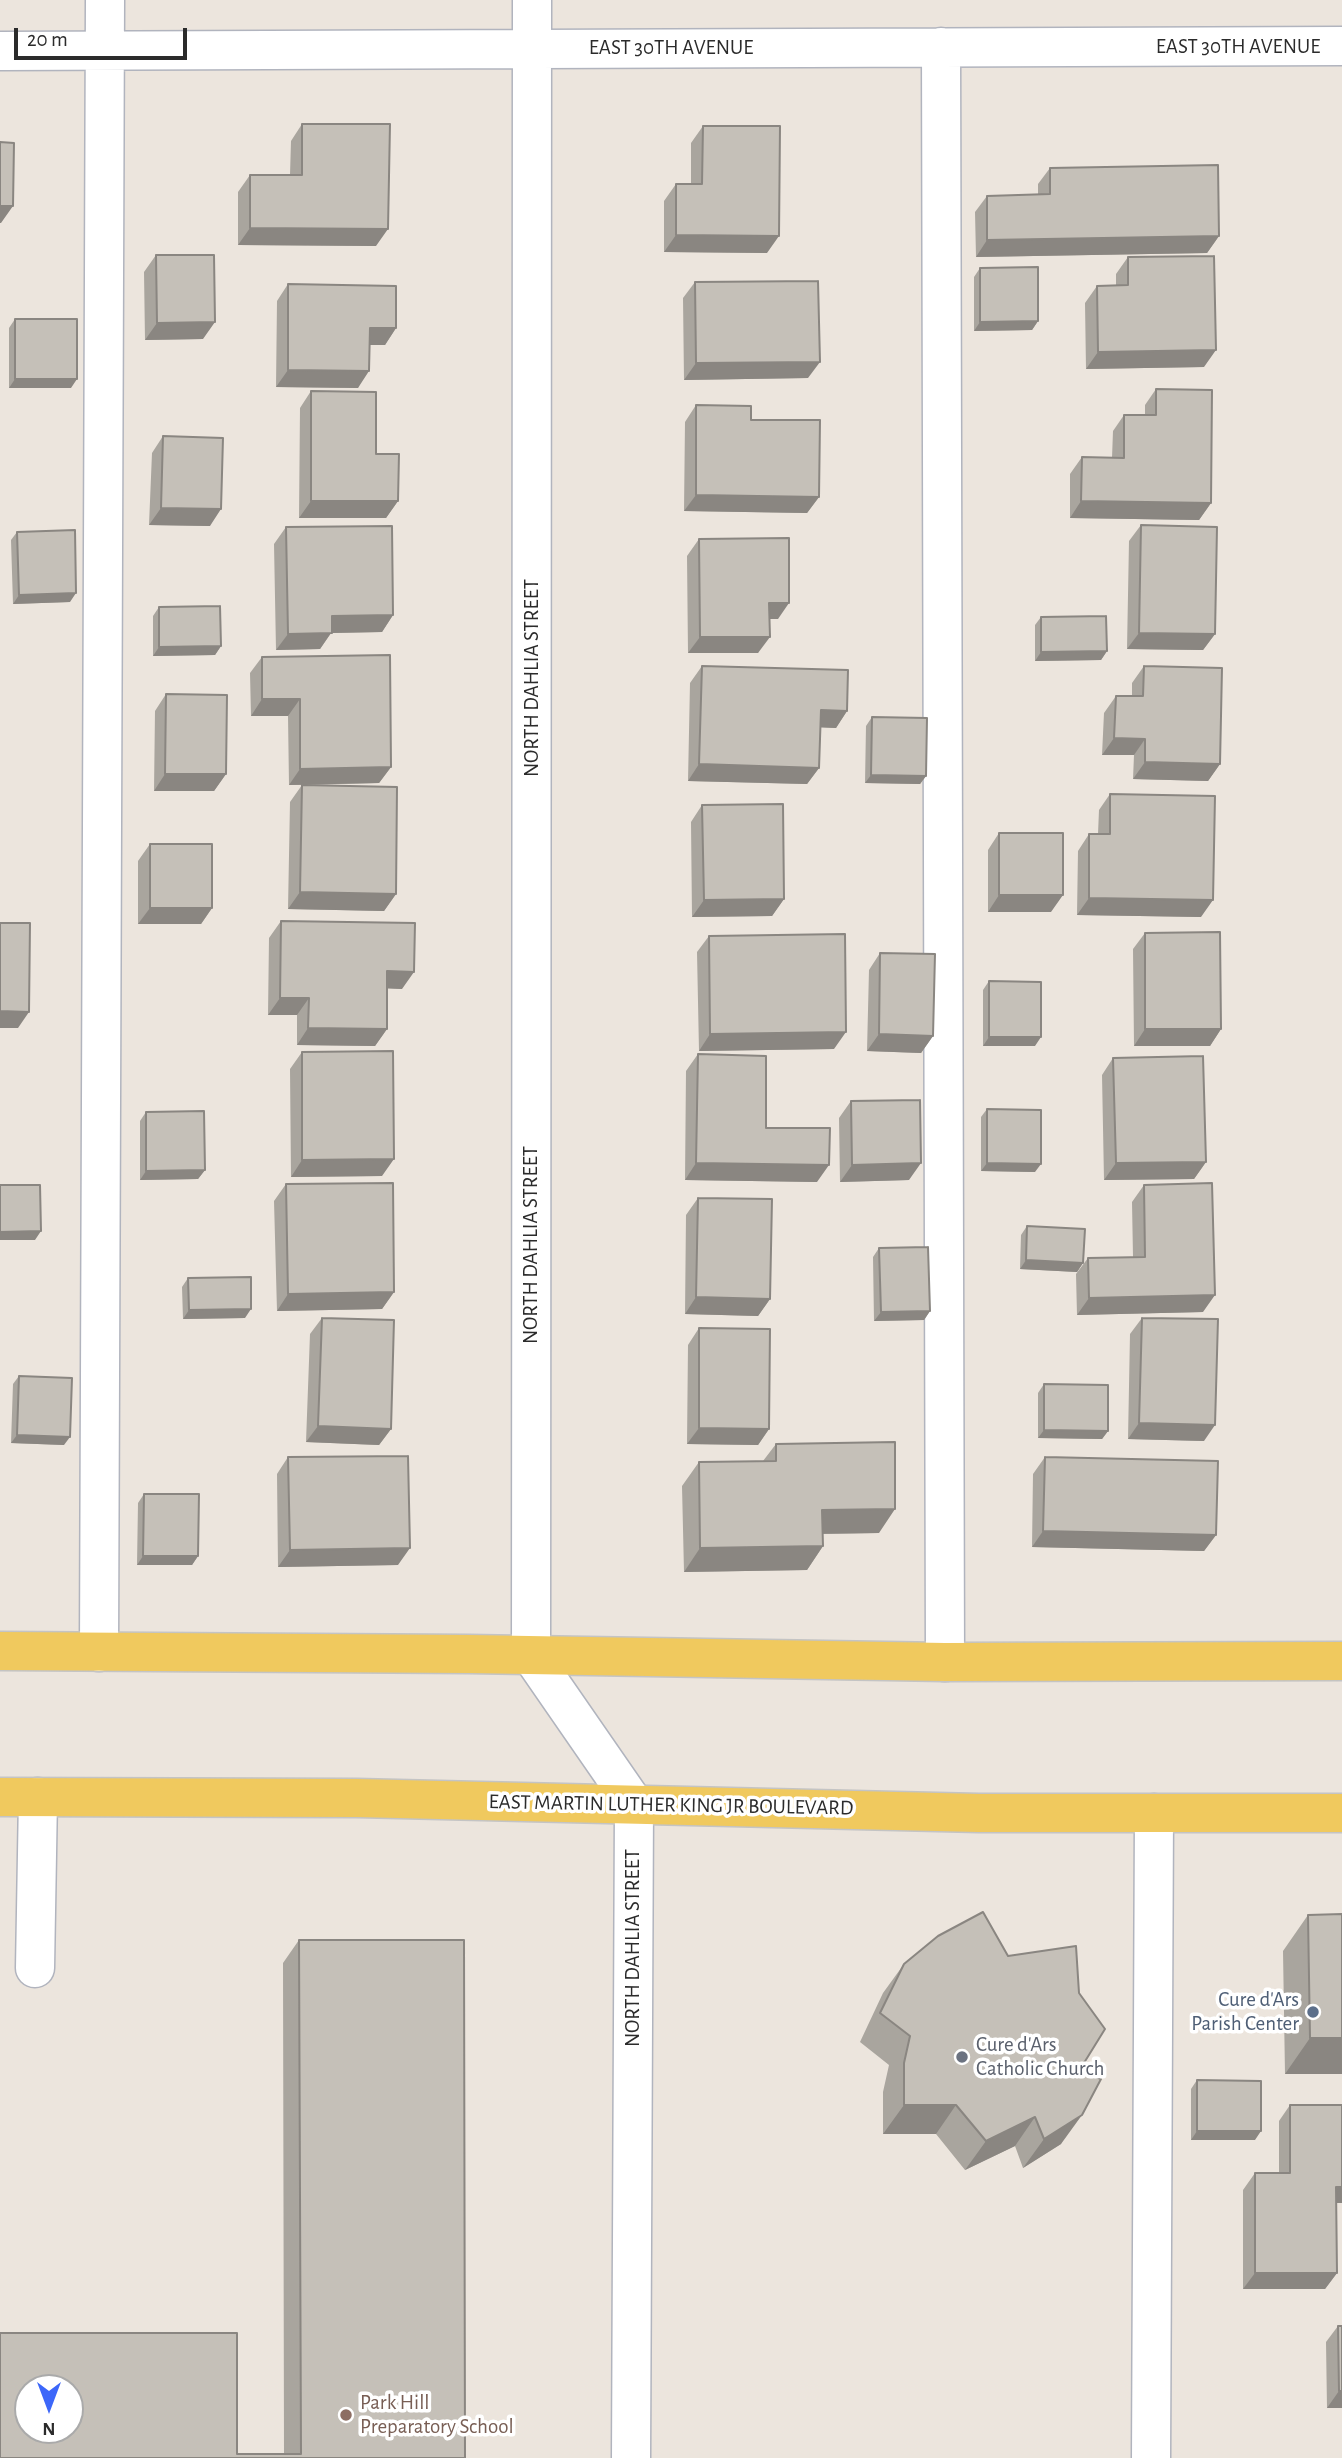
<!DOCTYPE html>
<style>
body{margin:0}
#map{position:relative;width:1342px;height:2458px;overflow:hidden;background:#ece5dd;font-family:"Alegreya Sans",sans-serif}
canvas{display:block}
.north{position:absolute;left:14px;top:2374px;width:70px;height:70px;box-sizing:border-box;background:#fff;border:2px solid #aaa;border-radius:50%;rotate:180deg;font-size:19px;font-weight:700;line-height:28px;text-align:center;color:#2b2b2b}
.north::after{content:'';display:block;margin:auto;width:24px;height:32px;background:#3d67f9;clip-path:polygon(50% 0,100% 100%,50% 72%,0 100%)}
.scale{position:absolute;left:14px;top:28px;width:173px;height:32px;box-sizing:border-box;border:4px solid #2b2b2b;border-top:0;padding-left:9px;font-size:21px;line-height:24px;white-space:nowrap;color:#2b2b2b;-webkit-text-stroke:5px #fff;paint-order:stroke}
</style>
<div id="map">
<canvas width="1342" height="2458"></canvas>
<div class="north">N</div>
<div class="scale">20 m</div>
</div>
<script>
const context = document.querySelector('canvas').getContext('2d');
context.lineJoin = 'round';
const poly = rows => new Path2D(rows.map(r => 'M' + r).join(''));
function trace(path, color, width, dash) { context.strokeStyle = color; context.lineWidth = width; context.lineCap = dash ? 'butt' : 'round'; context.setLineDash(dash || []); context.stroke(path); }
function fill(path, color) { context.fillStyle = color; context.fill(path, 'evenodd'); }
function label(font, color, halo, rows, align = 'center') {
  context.font = font + ' "Alegreya Sans",sans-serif'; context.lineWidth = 7; context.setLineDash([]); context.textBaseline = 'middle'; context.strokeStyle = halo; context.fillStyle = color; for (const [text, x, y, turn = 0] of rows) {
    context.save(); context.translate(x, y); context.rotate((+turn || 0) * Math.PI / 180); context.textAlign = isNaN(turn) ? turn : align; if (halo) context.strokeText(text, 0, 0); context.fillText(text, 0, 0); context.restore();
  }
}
const minor = poly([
 [532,0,531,1655,634,1804,631,2458],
 [941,47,945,1662],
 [0,51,1342,46],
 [99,1652,105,0],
 [35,1968,38,1797],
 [1151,2458,1154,1813]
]);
const major = poly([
 [0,1651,469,1654,945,1662,1342,1661],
 [0,1797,357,1798,979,1813,1342,1813]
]);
const wall = poly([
 [302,124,376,246,238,245,238,192,250,175,290,175,291,141],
 [703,126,767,253,664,252,664,201,676,184,691,184,691,143],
 [1050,168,1219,236,1207,253,976,257,975,212,987,196,1038,194,1038,184],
 [156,255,203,339,145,340,144,272],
 [1128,257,1204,367,1086,369,1085,303,1097,286,1116,286,1116,274],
 [980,268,1038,321,1032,330,974,331,974,277],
 [695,282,808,378,684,380,683,298],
 [288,284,396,328,385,345,370,345,358,388,276,387,277,301],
 [15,319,71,388,9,388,9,328],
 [1156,389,1211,503,1199,520,1070,518,1070,474,1082,457,1112,458,1113,431,1124,415,1145,415,1145,405],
 [311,391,376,454,398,501,386,518,299,518,300,408],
 [696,405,751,420,819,497,807,513,684,511,685,422],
 [163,436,210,526,149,525,152,453],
 [1141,525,1215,634,1203,650,1127,649,1129,541],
 [286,527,393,615,382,632,331,633,320,649,276,650,274,544],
 [17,532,70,602,13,604,11,540],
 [699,539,778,619,770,619,758,653,688,653,687,556],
 [159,607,221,646,215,655,153,656,153,616],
 [1041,617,1107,651,1101,660,1035,661,1035,625],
 [262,657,391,767,379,783,303,785,396,894,384,911,288,909,290,802,302,785,289,785,288,716,251,716,250,673],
 [702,666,847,711,836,728,820,727,819,768,807,784,688,781,690,683],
 [1144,666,1220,764,1208,781,1133,779,1134,755,1102,755,1104,713,1116,696,1132,696,1132,683],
 [166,694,226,774,214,791,154,791,155,711],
 [872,717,926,776,920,784,865,783,866,726],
 [1110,794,1201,917,1077,915,1078,851,1089,834,1098,834,1099,810],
 [702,805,784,899,772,916,692,917,691,822],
 [999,833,1051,912,988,912,988,850],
 [150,844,212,908,201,924,138,924,138,861],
 [281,921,402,989,387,988,387,1029,375,1046,297,1045,297,1015,268,1015,269,938],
 [1145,933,1221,1029,1210,1046,1134,1046,1133,949],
 [709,936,834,1049,699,1051,697,952],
 [880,953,933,1036,921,1053,867,1051,869,970],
 [989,981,1035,1046,983,1046,983,990],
 [302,1052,382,1176,291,1177,290,1069],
 [698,1054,766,1128,817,1182,685,1180,686,1071],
 [1113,1058,1206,1162,1194,1179,1104,1180,1102,1075],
 [851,1101,909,1180,840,1182,839,1118],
 [987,1109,1035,1172,981,1171,981,1117],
 [146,1112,205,1170,198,1179,140,1180,140,1121],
 [286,1184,394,1292,382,1309,277,1311,274,1201],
 [1144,1185,1203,1312,1077,1315,1076,1274,1088,1258,1133,1257,1132,1202],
 [698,1198,770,1299,758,1316,685,1314,686,1215],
 [1027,1226,1083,1263,1077,1272,1020,1269,1021,1235],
 [879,1248,930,1311,924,1320,874,1321,873,1257],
 [188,1278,245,1318,183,1319,182,1287],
 [322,1318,391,1429,379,1445,306,1442,310,1334],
 [1142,1318,1204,1441,1128,1439,1130,1334],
 [699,1328,769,1429,758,1445,687,1444,688,1345],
 [19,1376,64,1445,11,1443,13,1384],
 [1044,1384,1108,1431,1102,1439,1038,1438,1038,1393],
 [776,1444,879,1533,823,1534,823,1546,807,1570,684,1572,682,1486,699,1462,763,1461],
 [288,1457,398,1565,278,1567,277,1474],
 [1045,1457,1216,1535,1204,1551,1032,1547,1033,1474],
 [144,1494,198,1556,192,1565,137,1565,138,1503],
 [1342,1914,1342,2074,1285,2074,1283,1951,1308,1915],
 [299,1940,465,2458,0,2458,284,2454,283,1963],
 [1008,1956,1079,2071,1061,2144,1023,2168,1015,2146,965,2170,936,2134,883,2134,883,2092,889,2065,860,2042,883,1993,904,1964],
 [1197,2080,1255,2140,1191,2140,1191,2089],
 [1290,2105,1342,2105,1342,2203,1336,2203,1337,2273,1325,2289,1243,2289,1243,2190,1255,2173,1279,2173,1279,2121],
 [1338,2326,1342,2326,1342,2408,1327,2408,1326,2342]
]);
const shadedWall = poly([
 [0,206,13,206,1,223,0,223],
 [250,228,388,229,376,246,238,245],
 [676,235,779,236,767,253,664,252],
 [1219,236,1207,253,976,257,987,240],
 [1038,321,1032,330,974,331,980,322],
 [215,322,203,339,145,340,157,323],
 [370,328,396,328,385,345,359,345],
 [1216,350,1204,367,1086,369,1098,352],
 [820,362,808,378,684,380,696,363],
 [288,370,369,371,358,388,276,387],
 [15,379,77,379,71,388,9,388],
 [696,495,819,497,807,513,684,511],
 [311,501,398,501,386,518,299,518],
 [1081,501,1211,503,1199,520,1070,518],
 [161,508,221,509,210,526,149,525],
 [76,593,70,602,13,604,19,595],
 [769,603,789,603,778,619,758,619],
 [393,615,382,632,331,633,320,649,276,650,288,634,332,616],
 [1139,633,1215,634,1203,650,1127,649],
 [700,637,770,637,758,653,688,653],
 [221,646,215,655,153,656,159,647],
 [1107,651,1101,660,1035,661,1041,652],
 [262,699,300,699,288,716,251,716],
 [821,710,847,711,836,728,809,727],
 [1114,738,1145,739,1134,755,1102,755],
 [1145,762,1220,764,1208,781,1133,779],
 [699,764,819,768,807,784,688,781],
 [391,767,379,783,289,785,300,769],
 [165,774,226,774,214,791,154,791],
 [871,775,926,776,920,784,865,783],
 [300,892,396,894,384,911,288,909],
 [999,895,1063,895,1051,912,988,912],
 [1089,898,1213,900,1201,917,1077,915],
 [784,899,772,916,692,917,704,900],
 [150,908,212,908,201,924,138,924],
 [387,971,414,972,402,989,376,988],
 [280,998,309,998,297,1015,268,1015],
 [0,1011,29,1012,18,1028,0,1028],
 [308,1028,387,1029,375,1046,297,1045],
 [1145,1029,1221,1029,1210,1046,1134,1046],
 [846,1032,834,1049,699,1051,710,1034],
 [879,1034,933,1036,921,1053,867,1051],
 [989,1037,1041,1037,1035,1046,983,1046],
 [394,1159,382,1176,291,1177,302,1160],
 [1206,1162,1194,1179,1104,1180,1116,1163],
 [696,1163,829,1165,817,1182,685,1180],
 [921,1163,909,1180,840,1182,852,1165],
 [987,1163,1041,1164,1035,1172,981,1171],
 [205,1170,198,1179,140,1180,146,1171],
 [41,1231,35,1240,0,1240,0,1232],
 [1026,1260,1083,1263,1077,1272,1020,1269],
 [394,1292,382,1309,277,1311,288,1294],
 [1215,1295,1203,1312,1077,1315,1089,1298],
 [696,1297,770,1299,758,1316,685,1314],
 [251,1309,245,1318,183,1319,189,1310],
 [930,1311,924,1320,874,1321,881,1312],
 [1139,1423,1215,1425,1204,1441,1128,1439],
 [318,1426,391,1429,379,1445,306,1442],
 [699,1428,769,1429,758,1445,687,1444],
 [1044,1430,1108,1431,1102,1439,1038,1438],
 [17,1435,70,1437,64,1445,11,1443],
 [895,1509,879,1533,806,1534,822,1510],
 [1043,1531,1216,1535,1204,1551,1032,1547],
 [823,1546,807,1570,684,1572,700,1548],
 [410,1548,398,1565,278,1567,290,1550],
 [143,1556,198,1556,192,1565,137,1565],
 [1310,2038,1342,2038,1342,2074,1285,2074],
 [904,2105,956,2105,936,2134,883,2134],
 [1082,2115,1061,2144,1023,2168,1044,2139],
 [1035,2117,1015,2146,965,2170,986,2141],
 [1197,2131,1261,2131,1255,2140,1191,2140],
 [1336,2187,1342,2187,1342,2203,1324,2203],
 [1255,2273,1337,2273,1325,2289,1243,2289],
 [1339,2391,1342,2391,1342,2408,1327,2408]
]);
const building = poly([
 [302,124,390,124,388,229,250,228,250,175,302,175,302,124],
 [703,126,780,126,779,236,676,235,676,184,702,184,703,126],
 [0,142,14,143,13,206,0,206,0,142],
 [1218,165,1219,236,987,240,987,196,1050,194,1050,168,1218,165],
 [156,255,214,255,215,322,157,323,156,255],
 [1214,256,1216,350,1098,352,1097,286,1128,285,1128,257,1214,256],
 [1038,267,1038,321,980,322,980,268,1038,267],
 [818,281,820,362,696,363,695,282,818,281],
 [288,284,396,286,396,328,370,328,369,371,288,370,288,284],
 [15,319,77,319,77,379,15,379,15,319],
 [1156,389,1212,390,1211,503,1081,501,1082,457,1124,458,1124,415,1156,415,1156,389],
 [311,391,376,392,376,454,399,454,398,501,311,501,311,391],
 [696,405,751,406,751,420,820,420,819,497,696,495,696,405],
 [163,436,223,438,221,509,161,508,163,436],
 [1141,525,1217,527,1215,634,1139,633,1141,525],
 [392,526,393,615,332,616,332,633,288,634,286,527,392,526],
 [75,530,76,593,19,595,17,532,75,530],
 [789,538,789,603,769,603,770,637,700,637,699,539,789,538],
 [220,606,221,646,159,647,159,607,220,606],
 [1106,616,1107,651,1041,652,1041,617,1106,616],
 [390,655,391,767,300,769,300,699,262,699,262,657,390,655],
 [702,666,848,670,847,711,821,710,819,768,699,764,702,666],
 [1144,666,1222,668,1220,764,1145,762,1145,739,1114,738,1116,696,1143,696,1144,666],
 [166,694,227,695,226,774,165,774,166,694],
 [872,717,927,718,926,776,871,775,872,717],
 [302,785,397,787,396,894,300,892,302,785],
 [1110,794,1215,796,1213,900,1089,898,1089,834,1110,834,1110,794],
 [783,804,784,899,704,900,702,805,783,804],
 [999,833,1063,833,1063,895,999,895,999,833],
 [150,844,212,844,212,908,150,908,150,844],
 [281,921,415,923,414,972,387,971,387,1029,308,1028,309,998,280,998,281,921],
 [0,923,30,923,29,1012,0,1011,0,923],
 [1220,932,1221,1029,1145,1029,1145,933,1220,932],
 [845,934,846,1032,710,1034,709,936,845,934],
 [880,953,935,954,933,1036,879,1034,880,953],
 [989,981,1041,982,1041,1037,989,1037,989,981],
 [393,1051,394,1159,302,1160,302,1052,393,1051],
 [698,1054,766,1056,766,1128,830,1128,829,1165,696,1163,698,1054],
 [1203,1056,1206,1162,1116,1163,1113,1058,1203,1056],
 [920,1100,921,1163,852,1165,851,1101,920,1100],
 [987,1109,1041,1110,1041,1164,987,1163,987,1109],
 [204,1111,205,1170,146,1171,146,1112,204,1111],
 [393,1183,394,1292,288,1294,286,1184,393,1183],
 [1212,1183,1215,1295,1089,1298,1088,1258,1145,1257,1144,1185,1212,1183],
 [0,1185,40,1185,41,1231,0,1232,0,1185],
 [698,1198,772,1199,770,1299,696,1297,698,1198],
 [1027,1226,1085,1229,1083,1263,1026,1260,1027,1226],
 [928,1247,930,1311,881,1312,879,1248,928,1247],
 [251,1277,251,1309,189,1310,188,1278,251,1277],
 [322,1318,394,1320,391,1429,318,1426,322,1318],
 [1142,1318,1218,1319,1215,1425,1139,1423,1142,1318],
 [699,1328,770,1329,769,1429,699,1428,699,1328],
 [19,1376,72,1378,70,1437,17,1435,19,1376],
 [1044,1384,1108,1385,1108,1431,1044,1430,1044,1384],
 [895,1442,895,1509,822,1510,823,1546,700,1548,699,1462,776,1461,776,1444,895,1442],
 [408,1456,410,1548,290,1550,288,1457,408,1456],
 [1045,1457,1218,1461,1216,1535,1043,1531,1045,1457],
 [144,1494,199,1494,198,1556,143,1556,144,1494],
 [983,1912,1008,1956,1076,1946,1079,1993,1105,2029,1079,2071,1101,2079,1082,2115,1044,2139,1035,2117,986,2141,956,2105,904,2105,904,2063,910,2036,880,2013,904,1964,938,1936,983,1912],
 [1342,1914,1342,2038,1310,2038,1308,1915,1342,1914],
 [299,1940,464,1940,465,2458,0,2458,0,2333,237,2333,237,2454,301,2454,299,1940],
 [28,2388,70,2388,70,2430,28,2430,28,2388],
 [1197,2080,1261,2081,1261,2131,1197,2131,1197,2080],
 [1290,2105,1342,2105,1342,2187,1336,2187,1337,2273,1255,2273,1255,2173,1290,2173,1290,2105],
 [1338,2326,1342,2326,1342,2391,1339,2391,1338,2326]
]);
const markers = [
 [1313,2012,7,"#5c6f8a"],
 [962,2057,7,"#6b7280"],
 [346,2415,7,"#8d6e63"]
];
const streetNames = [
 ["EAST 30TH AVENUE",1238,47],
 ["EAST 30TH AVENUE",671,48],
 ["NORTH DAHLIA STREET",532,678,-90],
 ["NORTH DAHLIA STREET",531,1245,-90],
 ["EAST MARTIN LUTHER KING JR BOULEVARD",671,1805,1],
 ["NORTH DAHLIA STREET",633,1948,-90]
];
const serviceNames = [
 ["Cure d'Ars",1299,2000],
 ["Parish Center",1299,2024]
];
const worshipNames = [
 ["Cure d'Ars",976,2045],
 ["Catholic Church",976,2069]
];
const educationNames = [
 ["Park Hill",360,2403],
 ["Preparatory School",360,2427]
];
trace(minor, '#b1b4be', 41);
trace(major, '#c4c4c4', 41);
trace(minor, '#fff', 38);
trace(major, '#f0c95e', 38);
fill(wall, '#a9a59e');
fill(shadedWall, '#8a8681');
fill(building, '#c5c0b8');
trace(building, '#8a8681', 2);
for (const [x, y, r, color] of markers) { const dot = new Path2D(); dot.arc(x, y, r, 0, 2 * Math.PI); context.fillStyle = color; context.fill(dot); trace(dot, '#fff', 2.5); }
label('21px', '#2b2b2b', '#fff', streetNames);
label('21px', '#4e5e75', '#fff', serviceNames, 'right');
label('21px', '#5b616d', '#fff', worshipNames, 'left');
label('21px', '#785e54', '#fff', educationNames, 'left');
</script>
